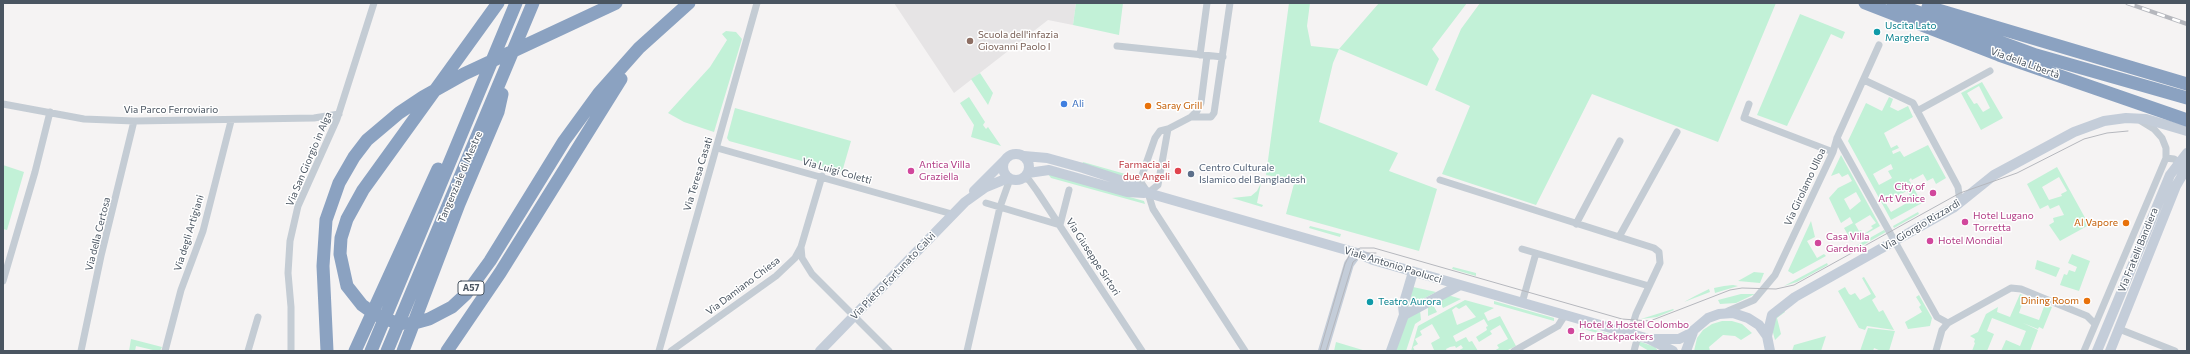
<!DOCTYPE html>
<meta charset="utf-8">
<style>
body{margin:0}
#map{position:relative;width:2190px;height:354px;overflow:hidden;background:#f5f3f3;font-family:Commissioner,sans-serif}
canvas{display:block}
.frame{position:absolute;inset:0;border:4px solid #4a5561;pointer-events:none}
</style>
<div id="map">
<canvas width="2190" height="354"></canvas>
<div class="frame"></div>
</div>
<script>
const context = document.querySelector('canvas').getContext('2d');
context.lineJoin = 'round';
function fill(path, color) { context.fillStyle = color; context.fill(path, 'evenodd'); }
const poly = rows => new Path2D(rows.map(r => 'M' + r).join(''));
function trace(path, color, width, dash) { context.strokeStyle = color; context.lineWidth = width; context.lineCap = dash ? 'butt' : 'round'; context.setLineDash(dash || []); context.stroke(path); }
function label(font, color, halo, rows, align = 'center') {
  context.font = font + ' Commissioner,sans-serif'; context.lineWidth = 3; context.setLineDash([]); context.textBaseline = 'middle'; context.strokeStyle = halo; context.fillStyle = color; for (const [text, x, y, turn = 0] of rows) {
    context.save(); context.translate(x, y); context.rotate((+turn || 0) * Math.PI / 180); context.textAlign = isNaN(turn) ? turn : align; if (halo) context.strokeText(text, 0, 0); context.fillText(text, 0, 0); context.restore();
  }
}
const education = poly([
 [894,3,1076,3,1073,25,1048,20,954,93]
]);
const green = poly([
 [1076,3,1123,3,1119,35,1073,25],
 [1289,3,1310,3,1307,26,1311,46,1339,49,1379,3,1467,3,1432,49,1439,59,1427,86,1339,49,1333,63,1319,122,1398,153,1389,171,1437,189,1419,251,1286,214,1295,180,1266,175],
 [1480,3,1776,3,1718,142,1592,94,1536,205,1442,174,1470,106,1435,90,1461,29],
 [1800,14,1845,32,1842,39,1831,34,1787,126,1757,115],
 [726,31,736,32,742,39,714,132,684,122,668,113,710,67,727,40,722,34],
 [980,73,993,93,988,105,971,79],
 [1982,82,2003,118,1981,130,1961,93],
 [1979,86,1990,108,1983,112,1977,103,1974,104,1967,93],
 [969,97,985,122,983,125,986,129,988,127,1001,146,971,137,974,125,960,103],
 [1889,97,1893,99,1890,107,1898,111,1908,106,1913,117,1884,133,1891,148,1897,145,1899,148,1892,151,1893,154,1900,151,1904,157,1928,145,1946,178,1936,184,1933,178,1927,181,1923,174,1912,180,1911,178,1909,180,1922,203,1891,220,1848,141,1866,103,1882,111],
 [1891,164,1893,169,1888,171,1892,178,1879,185,1873,174],
 [1907,191,1912,200,1891,212,1885,202],
 [735,108,851,141,842,172,729,141,727,138],
 [1841,155,1880,226,1852,242,1844,228,1853,223,1850,217,1841,223,1829,198,1838,188,1852,181,1848,174,1842,177,1839,173,1831,176],
 [1856,192,1861,201,1850,210,1844,199],
 [1870,215,1876,223,1871,226,1873,228,1864,234,1861,230,1859,231,1855,224],
 [1083,162,1136,177,1136,180,1082,165],
 [3,165,24,172,7,230,3,229],
 [2057,167,2089,225,2060,241,2049,225,2054,222,2053,218,2064,215,2059,205,2050,209,2048,205,2040,209,2027,184],
 [2059,177,2067,191,2061,194,2062,196,2049,200,2042,187],
 [1048,174,1144,201,1145,204,1051,178],
 [1261,183,1257,203,1263,205,1262,207,1232,198,1251,196,1257,191],
 [1918,212,1919,214,1894,228,1893,226],
 [1811,221,1815,237,1807,241,1817,258,1824,254,1826,256,1793,274,1788,271],
 [1310,226,1341,234,1340,237,1309,228],
 [1884,230,1886,232,1851,252,1850,249],
 [2072,254,2090,261,2079,291,2060,285,2064,274,2067,275,2069,270,2075,272,2077,267,2068,263],
 [2037,260,2060,268,2056,277,2035,269],
 [1827,263,1828,265,1797,282,1784,286],
 [1453,267,1476,273,1476,276,1452,269],
 [1754,272,1764,273,1760,283,1738,281],
 [1864,277,1876,297,1872,300,1879,312,1883,310,1894,330,1867,326,1865,330,1859,328,1838,291,1845,287,1849,294,1851,295,1855,293,1860,300,1871,294,1862,278],
 [1724,286,1733,285,1738,286,1715,293,1714,288],
 [1413,287,1436,292,1408,307],
 [1709,289,1710,292,1684,302,1695,296],
 [1741,294,1755,294,1736,303,1720,304,1718,300],
 [2020,294,2025,296,2019,313,2039,320,2045,304,2052,307,2043,329,2039,327,2038,329,2023,323,2038,330,2030,351,2001,351,2006,340,2020,346,2026,331,1992,318,1987,331,1994,334,1987,351,1972,351,1975,343,1974,342,1975,339,1970,336,1978,332,1986,314,1998,307,1997,312,2010,317],
 [1448,295,1461,299,1443,308,1439,300],
 [1919,295,1932,318,1930,326,1908,329,1905,322,1922,312,1919,307,1921,305,1916,297],
 [1465,300,1494,308,1484,313,1488,321,1500,316,1516,346,1506,351,1494,351,1499,348,1497,345,1508,339,1500,325,1490,331,1492,334,1479,342,1476,337,1487,330,1486,327,1488,326,1484,319,1453,336,1456,342,1466,337,1469,342,1472,341,1478,351,1458,351,1463,348,1461,345,1456,348,1455,346,1450,347,1446,349,1447,351,1432,351,1434,350,1431,343,1440,338,1432,324,1420,331,1422,335,1415,339,1418,344,1413,347,1415,351,1411,351,1418,326],
 [1466,305,1476,317,1457,325,1452,310,1456,307,1459,309],
 [1494,301,1554,318,1554,321,1494,304],
 [1432,303,1437,312,1428,316,1428,306],
 [1673,309,1674,310,1657,317,1641,319],
 [1420,310,1421,320,1415,324,1406,351,1396,351,1405,319],
 [1784,310,1785,312,1777,318,1781,334,1775,340,1772,329,1775,317],
 [1722,321,1732,321,1742,324,1752,333,1741,340,1735,336,1723,335,1709,347,1710,351,1694,351,1697,338,1703,330,1712,324],
 [1580,326,1610,334,1609,336,1579,328],
 [1868,328,1895,331,1889,351,1881,351,1874,348,1873,351,1860,351],
 [1826,336,1821,351,1792,351,1794,345],
 [131,339,162,347,160,351,157,351,136,346,135,351,129,351],
 [1638,341,1655,347,1658,351,1649,351,1637,344],
 [1336,342,1366,351,1334,351]
]);
const street = poly([
 [1117,46,1223,57],
 [1200,55,1207,3],
 [1864,80,1913,103,1958,187,1960,202],
 [3,104,84,119,134,121,314,118,339,114],
 [1749,104,1744,118,1833,152],
 [1917,111,1990,71],
 [1191,117,1211,117,1214,113,1230,3],
 [1168,129,1191,117,1197,111,1201,103,1207,56],
 [1837,138,1937,317,1948,323],
 [717,148,952,214],
 [2166,158,2174,159,2183,165],
 [1024,178,1029,180,1037,191,1142,351],
 [1440,180,1654,248,1659,252,1660,263,1636,314,1630,334],
 [1148,193,1158,185,1168,129,1160,131,1155,138,1140,181,1148,193,1153,209,1245,351],
 [986,203,1060,225,1069,190],
 [1576,224,1620,141],
 [1619,237,1677,132],
 [801,247,802,258,812,274,889,351],
 [1522,249,1649,286],
 [3,281,35,172,50,112],
 [1522,303,1536,253],
 [1728,311,1754,300,1775,275,1833,152,1837,138,1879,45],
 [2119,329,2175,351],
 [81,351,101,256,134,121],
 [165,351,181,290,203,231,231,121],
 [248,351,258,317],
 [291,351,291,307,288,273,290,241,298,206,337,119,374,3],
 [659,351,757,3],
 [671,351,776,276,795,258,801,247,822,176],
 [967,351,1000,207,1010,179],
 [1514,351,1558,326,1565,315],
 [1634,351,1638,336],
 [1936,351,1942,330,1948,323,2011,288,2021,289,2087,316,2095,324],
 [2084,351,2166,158,2166,148,2162,138,2154,129,2141,121]
]);
const secondary = poly([
 '1003 167a13 13 0 1 1 26 0a13 13 0 1 1-26 0Z',
 [1024,156,1047,158,1083,168,1129,183,1148,193,1357,253,1373,260,1649,339,1673,351],
 [1028,173,1049,170,1127,192,1144,193],
 [974,191,1004,161],
 [1404,315,1403,306,1413,272],
 [1767,336,1772,315,1795,297,1953,208,1994,175,2074,132,2104,121,2126,118,2146,119,2187,131],
 [1655,339,1679,339,1689,334,1708,318,1719,314,1733,313,1748,318,1759,325,1767,336,1770,351],
 [820,351,965,202,986,187,1008,178],
 [1323,351,1349,264,1357,253],
 [1391,351,1404,315,1460,285],
 [1686,351,1693,332],
 [2097,351,2170,175,2187,153],
 [2110,351,2176,186,2187,167]
]);
const highway = poly([
 [498,3,363,190,347,219,341,238,340,254,347,286,362,305,376,315,394,322,411,324,429,319,452,307,466,294,490,261,564,141,599,93,639,48,689,3],
 [1865,3,1999,55,2187,120],
 [1893,3,2036,55,2187,98],
 [1928,7,2187,84],
 [327,351,323,266,326,220,339,183,354,157,367,140,399,113,423,97,464,74,616,3],
 [355,351,438,169],
 [371,351,516,3],
 [387,351,533,3],
 [403,351,459,204,498,112,502,94],
 [447,351,500,273,621,79]
]);
const tram = poly([
 [1320,351,1345,264,1350,254,1360,248,1374,248,1622,319,1650,321,1730,290,1742,288,1776,289,1794,285,1960,193,2017,173,2084,139,2107,133,2128,131],
 [1326,351,1353,262,1365,253,1376,253]
]);
const rail = poly([
 [2127,3,2187,24]
]);
const markers = [
 [1877,32,4,"#0f9aa8"],
 [970,41,4,"#8d6e63"],
 [1064,104,4,"#3f7fe0"],
 [1148,106,4,"#e8710a"],
 [911,171,4,"#d1479c"],
 [1178,171,4,"#e0444e"],
 [1191,174,4,"#5c6f8a"],
 [1933,193,4,"#d1479c"],
 [1965,222,4,"#d1479c"],
 [2126,223,4,"#e8710a"],
 [1930,241,4,"#d1479c"],
 [1818,243,4,"#d1479c"],
 [2087,301,4,"#e8710a"],
 [1370,302,4,"#0f9aa8"],
 [1571,331,4,"#d1479c"]
];
const shields = [
 [471,288,26]
];
const shieldNames = [
 ["A57",471,288]
];
const cultureNames = [
 ["Uscita Lato",1885,26],
 ["Marghera",1885,38],
 ["Teatro Aurora",1378,302]
];
const educationNames = [
 ["Scuola dell'infazia",978,35],
 ["Giovanni Paolo I",978,47]
];
const streetNames = [
 ["Via della Libertà",2025,63,20],
 ["Via Parco Ferroviario",171,110],
 ["Via San Giorgio in Alga",309,159,-67],
 ["Via Luigi Coletti",837,171,16],
 ["Via Teresa Casati",698,174,-73],
 ["Tangenziale di Mestre",460,177,-67],
 ["Via Girolamo Ulloa",1805,187,-65],
 ["Via Giorgio Rizzardi",1921,225,-31],
 ["Via degli Artigiani",189,233,-73],
 ["Via della Certosa",98,234,-76],
 ["Via Fratelli Bandiera",2138,250,-68],
 ["Via Giuseppe Sirtori",1093,257,57],
 ["Viale Antonio Paolucci",1393,265,17],
 ["Via Pietro Fortunato Calvi",893,276,-46],
 ["Via Damiano Chiesa",743,286,-37]
];
const shopNames = [
 ["Ali",1072,104]
];
const foodNames = [
 ["Saray Grill",1156,106,"left"],
 ["Al Vapore",2118,223],
 ["Dining Room",2079,301]
];
const hotelNames = [
 ["Antica Villa",919,165],
 ["Graziella",919,177],
 ["City of",1925,187,"right"],
 ["Art Venice",1925,199,"right"],
 ["Hotel Lugano",1973,216],
 ["Torretta",1973,228],
 ["Casa Villa",1826,237],
 ["Gardenia",1826,249],
 ["Hotel Mondial",1938,241],
 ["Hotel & Hostel Colombo",1579,325],
 ["For Backpackers",1579,337]
];
const healthNames = [
 ["Farmacia ai",1170,165],
 ["due Angeli",1170,177]
];
const serviceNames = [
 ["Centro Culturale",1199,168],
 ["Islamico del Bangladesh",1199,180]
];
fill(education, '#e6e4e5');
fill(green, '#c2f1d7');
trace(street, '#c4ccd4', 7);
trace(secondary, '#c4cdd9', 10);
trace(highway, '#8ba2c1', 13);
trace(tram, '#b5b7bd', 1);
trace(rail, '#b5b7bd', 4);
trace(rail, '#fff', 2.5, [8]);
for (const [x, y, r, color] of markers) { const dot = new Path2D(); dot.arc(x, y, r, 0, 2 * Math.PI); context.fillStyle = color; context.fill(dot); trace(dot, '#fff', 1.5); }
for (const [x, y, w] of shields) { const box = new Path2D(); box.roundRect(x - w / 2, y - 7, w, 14, 3); context.fillStyle = '#fff'; context.fill(box); trace(box, '#4a5561', 1); }
label('bold 9px', '#4a5561', null, shieldNames);
label('10px', '#0d838f', '#fff', cultureNames, 'left');
label('10px', '#785e54', '#fff', educationNames, 'left');
label('10px', '#4a5561', '#fff', streetNames);
label('10px', '#366cbe', '#fff', shopNames, 'left');
label('10px', '#c56008', '#fff', foodNames, 'right');
label('10px', '#b23c85', '#fff', hotelNames, 'left');
label('10px', '#be3a42', '#fff', healthNames, 'right');
label('10px', '#4e5e75', '#fff', serviceNames, 'left');
</script>
